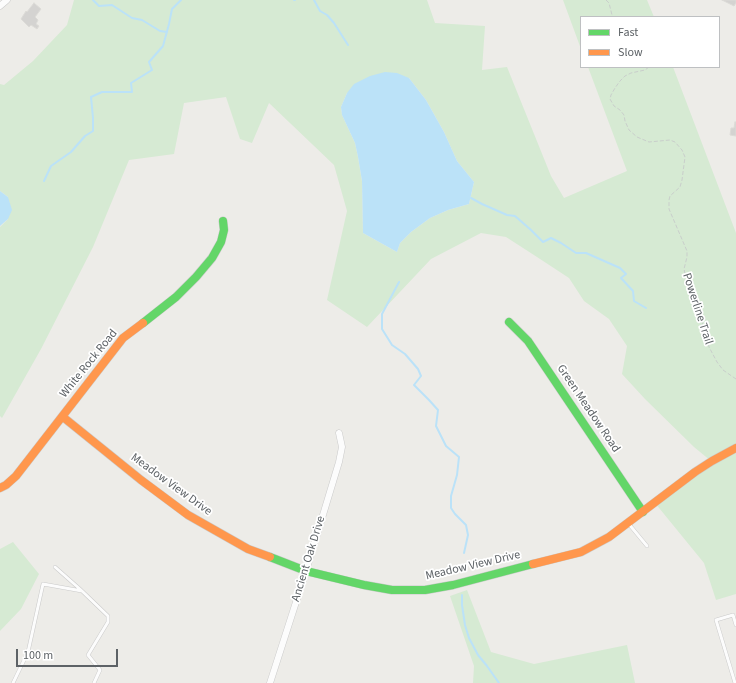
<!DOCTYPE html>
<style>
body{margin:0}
#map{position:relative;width:736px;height:683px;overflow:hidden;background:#edece8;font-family:"Source Sans 3",sans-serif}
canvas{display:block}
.legend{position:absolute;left:580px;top:16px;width:140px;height:52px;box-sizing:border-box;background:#fff;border:1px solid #bec0c2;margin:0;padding:5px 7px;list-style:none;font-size:12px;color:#5d6266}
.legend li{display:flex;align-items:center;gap:8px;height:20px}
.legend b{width:20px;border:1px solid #bec0c2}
.scale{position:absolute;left:16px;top:649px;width:102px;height:18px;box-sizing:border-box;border:2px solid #5d6266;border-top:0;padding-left:5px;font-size:12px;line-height:14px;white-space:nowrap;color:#5d6266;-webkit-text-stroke:3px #fff;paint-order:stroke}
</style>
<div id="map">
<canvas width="736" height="683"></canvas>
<ul class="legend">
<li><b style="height:5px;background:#63d668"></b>Fast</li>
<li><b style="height:5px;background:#ff974d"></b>Slow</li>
</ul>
<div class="scale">100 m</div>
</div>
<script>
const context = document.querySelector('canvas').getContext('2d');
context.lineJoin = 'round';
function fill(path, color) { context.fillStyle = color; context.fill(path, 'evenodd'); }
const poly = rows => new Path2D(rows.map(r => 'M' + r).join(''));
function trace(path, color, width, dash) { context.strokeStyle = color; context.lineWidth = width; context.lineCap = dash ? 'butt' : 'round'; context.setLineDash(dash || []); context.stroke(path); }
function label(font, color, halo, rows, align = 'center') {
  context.font = font + ' "Source Sans 3",sans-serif'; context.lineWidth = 3.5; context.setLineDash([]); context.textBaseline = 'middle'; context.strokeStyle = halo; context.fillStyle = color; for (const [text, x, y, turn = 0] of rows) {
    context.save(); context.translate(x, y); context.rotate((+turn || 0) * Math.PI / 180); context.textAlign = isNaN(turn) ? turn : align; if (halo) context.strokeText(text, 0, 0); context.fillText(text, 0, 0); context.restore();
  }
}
const green = poly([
 [74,0,427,0,435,23,485,26,482,70,507,67,551,176,564,198,627,171,588,67,673,67,736,233,736,594,716,600,704,563,655,503,711,461,694,447,645,399,622,374,627,346,609,319,584,301,569,278,537,257,506,237,481,233,431,259,367,327,327,300,347,211,334,165,269,103,252,143,240,139,226,97,184,103,174,154,129,160,93,247,41,349,2,418,0,416,0,227,8,219,8,197,0,191,0,84,4,85,33,61,67,25],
 [409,78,426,100,444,132,457,161,474,182,469,204,448,210,430,218,411,232,400,243,397,252,363,233,362,181,358,157,355,143,342,115,341,107,347,93],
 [563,0,647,0,654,17,581,17,581,49],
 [13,542,39,574,21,609,0,631,0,549],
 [467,590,491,652,534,664,627,645,635,683,473,683,474,666,450,596]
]);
const water = poly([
 [385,72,397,73,409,78,426,100,444,132,457,161,474,182,469,204,448,210,430,218,411,232,400,243,397,252,363,233,362,181,358,157,355,143,342,115,341,107,347,93,354,84,370,76],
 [0,191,8,197,12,210,8,219,0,226]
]);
const stream = poly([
 [93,0,99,6,112,5,132,18,142,20,160,31,167,32],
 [294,0,295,0],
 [314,0,320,11,327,15,334,23,348,45],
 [44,181,51,166,71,152,85,136,93,131,93,118,91,97,102,92,132,92,131,83,152,70,149,62,163,46,169,24,172,9,181,0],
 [471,198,482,204,507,215,515,216,531,230,543,242,551,238,561,243,576,253,586,253,620,268,626,274,621,278,633,291,634,301,646,308],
 [399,282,382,314,382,329,392,345,405,354,418,369,421,376,414,385,429,400,438,410,436,426,446,446,459,457,457,475,451,496,451,508,455,514,466,525,468,535,464,553],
 [462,595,462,605,465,625,469,638,478,655,487,666,499,683]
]);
const building = poly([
 [722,0,736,0,736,3,734,6,722,0],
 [34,3,41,9,35,17,38,20,36,24,39,26,37,29,31,25,29,27,21,19,26,11,27,12,30,8,34,3],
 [735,122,736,122,736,136,730,135,731,128,734,128,735,122]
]);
const path = poly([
 [606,0,609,3,612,15,614,17],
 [649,67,645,70,631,73,625,76,620,81,615,88,611,95,610,99,614,106,620,110,624,115,625,121,629,130,637,137,649,142,670,140,675,142,682,150,685,157,682,180,680,187,670,196,669,200,669,209,687,251,687,257,684,269,685,274,692,295,697,304,709,347,717,362,723,370,736,379]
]);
const lane = poly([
 [628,523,647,546],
 [55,567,81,590],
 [13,683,28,652,43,584,82,591,108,616,108,622,88,655,100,670,94,683],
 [735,683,716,620,733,615,736,625]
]);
const street = poly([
 [0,6,7,0],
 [270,683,306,571,339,462,342,447,339,433]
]);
const fast = poly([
 [509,322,528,341,643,512],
 [143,323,176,297,196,277,212,258,221,242,224,230,223,221],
 [270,557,306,571,364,585,392,590,425,590,453,585,533,564]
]);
const slow = poly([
 [63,417,141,480,188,515,248,549,270,557],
 [0,488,6,485,16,476,123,338,143,323],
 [533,564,581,552,609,537,695,472,712,461,736,448]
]);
const streetNames = [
 ["Powerline Trail",697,309,72],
 ["White Rock Road",89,364,-51],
 ["Green Meadow Road",588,409,56],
 ["Meadow View Drive",171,485,36],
 ["Ancient Oak Drive",309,559,-73],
 ["Meadow View Drive",473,566,-13]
];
fill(green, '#d6ead3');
fill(water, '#bbe2f8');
trace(stream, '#bbe2f8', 2);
fill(building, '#d4d3d1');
trace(building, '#dcdbd7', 1);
trace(lane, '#cacaca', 4);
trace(street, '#cacaca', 7);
trace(fast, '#cacaca', 9);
trace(slow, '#cacaca', 9);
trace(path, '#c9cecb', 1, [4, 2]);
trace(lane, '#fcfcfc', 3);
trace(street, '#fcfcfc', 6);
trace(fast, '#63d668', 8);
trace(slow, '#ff974d', 8);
label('12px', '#5d6266', '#fff', streetNames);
</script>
